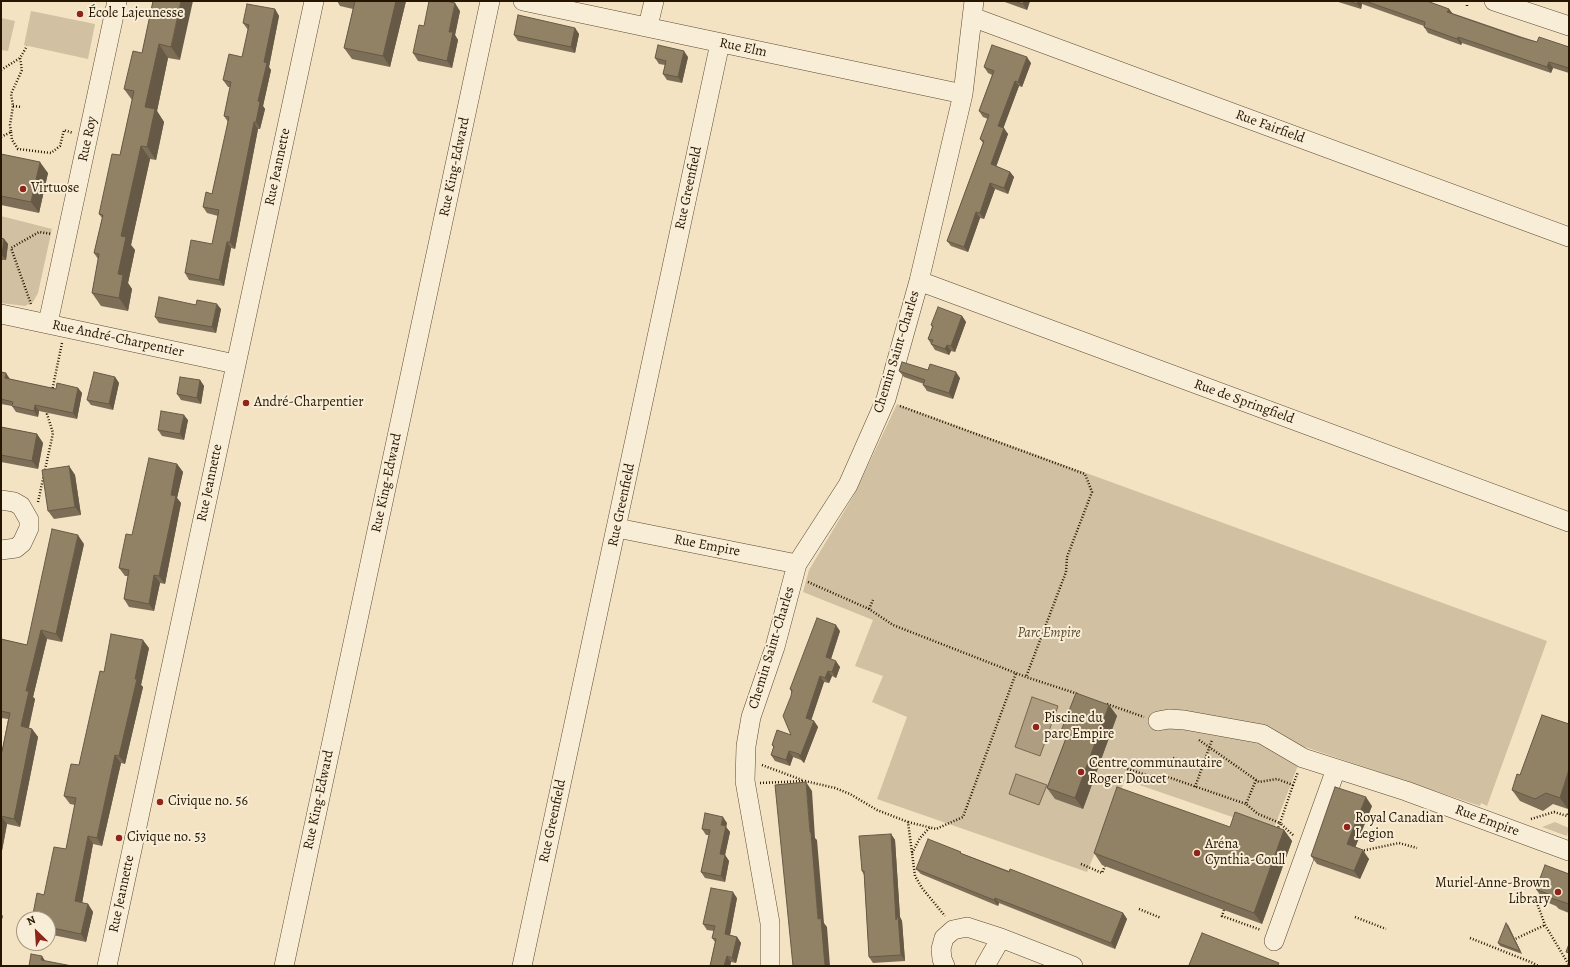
<!DOCTYPE html>
<meta charset="utf-8">
<style>
body{margin:0}
#map{position:relative;width:1570px;height:967px;overflow:hidden;background:#f4e3c2;font-family:Alegreya,serif}
canvas{display:block}
.frame{position:absolute;inset:0;border:2px solid #261600;pointer-events:none}
.north{position:absolute;left:16px;top:911px;width:40px;height:40px;box-sizing:border-box;background:#f8edd7;border:1px solid #a49781;border-radius:50%;rotate:335deg;font-size:11px;font-weight:700;line-height:16px;text-align:center;color:#261600}
.north::after{content:'';display:block;margin:auto;width:14px;height:18px;background:#8f2418;clip-path:polygon(50% 0,100% 100%,50% 72%,0 100%)}
</style>
<div id="map">
<canvas width="1570" height="967"></canvas>
<div class="frame"></div>
<div class="north">N</div>
</div>
<script>
const context = document.querySelector('canvas').getContext('2d');
context.lineJoin = 'round';
function fill(path, color) { context.fillStyle = color; context.fill(path, 'evenodd'); }
const poly = rows => new Path2D(rows.map(r => 'M' + r).join(''));
function trace(path, color, width, dash) { context.strokeStyle = color; context.lineWidth = width; context.lineCap = dash ? 'butt' : 'round'; context.setLineDash(dash || []); context.stroke(path); }
function label(font, color, halo, rows, align = 'center') {
  context.font = font + ' Alegreya,serif'; context.lineWidth = 4; context.setLineDash([]); context.textBaseline = 'middle'; context.strokeStyle = halo; context.fillStyle = color; for (const [text, x, y, turn = 0] of rows) {
    context.save(); context.translate(x, y); context.rotate((+turn || 0) * Math.PI / 180); context.textAlign = isNaN(turn) ? turn : align; if (halo) context.strokeText(text, 0, 0); context.fillText(text, 0, 0); context.restore();
  }
}
const green = poly([
 [31,11,95,24,88,59,24,45],
 [1,18,15,21,8,51,1,50],
 [1,216,52,229,38,293,33,302,25,306,1,303],
 [897,404,1547,641,1487,806,1481,803,1480,806,1305,747,1273,831,1125,780,1087,872,877,799,907,717,872,702,883,676,855,666,873,620,803,592,809,570,854,495],
 [1555,822,1569,828,1567,836,1542,827]
]);
const water = poly([
 [1032,697,1058,706,1040,756,1015,747,1032,697],
 [1016,774,1047,785,1039,805,1009,794,1016,774]
]);
const path = poly([
 [1467,6,1467,4],
 [1,70,20,58],
 [13,106,22,107],
 [11,132,12,140,18,149,51,153,60,146,64,130,73,133],
 [1,137,11,132,10,125,13,106,11,94,22,70,20,58,27,46],
 [31,304,11,248,39,232,52,234],
 [52,391,62,343],
 [900,406,1085,474,1092,492,1067,557,1066,572,1026,677],
 [38,502,53,433,47,414,48,410],
 [808,582,869,609,893,625,1026,677,1078,694],
 [869,609,873,600],
 [1107,704,1144,717],
 [1199,740,1259,782,1277,779,1293,785,1298,772],
 [1173,758,1202,768],
 [762,765,802,780],
 [1116,765,1149,776,1165,776,1246,804],
 [1256,780,1246,804,1258,814,1280,823,1277,831],
 [760,783,805,781,835,788,850,794,877,810,908,822,915,876,922,888,945,916],
 [1293,785,1280,823,1294,836],
 [1195,787,1212,740],
 [1531,819,1554,812,1567,816,1569,812],
 [908,822,936,829,963,817,1016,673],
 [1361,851,1399,843,1417,848],
 [912,853,920,838,930,827],
 [1081,864,1102,873,1105,866],
 [1541,894,1537,903,1545,925,1569,965],
 [1139,909,1161,918],
 [1224,910,1222,916,1261,930],
 [1355,917,1386,929],
 [1470,938,1533,963,1538,966],
 [1513,940,1545,925]
]);
const minor = poly([
 [523,1,963,94],
 [1494,1,1569,26],
 [972,17,1569,237],
 [648,26,654,1],
 [919,281,1569,522],
 [1,314,235,364],
 [48,323,117,1],
 [1,500,14,502,21,506,29,520,29,528,22,543,16,548,1,550],
 [617,528,797,564],
 [1158,721,1169,719,1184,720,1262,734,1303,758,1406,791,1569,851],
 [1001,938,1073,966],
 [1274,941,1336,769],
 [107,966,314,1],
 [284,966,490,1],
 [522,966,720,43],
 [770,966,770,923,745,781,746,746,751,717,775,647,797,564,848,485,886,399,919,281,963,94,974,1],
 [945,966,942,959,941,949,944,938,953,930,967,927,1001,938,985,966]
]);
const wall = poly([
 [153,1,180,60,168,58,157,111,164,122,156,160,150,159,131,245,135,250,128,283,132,289,128,311,101,306,92,293,98,259,94,253,102,218,99,214,120,155,132,100,124,89,142,53],
 [337,1,406,1,390,67,352,59,344,48,353,9,340,6],
 [1002,1,1030,1,1027,10],
 [1335,1,1427,1,1449,9,1452,13,1537,42,1569,47,1569,73,1553,68,1551,73,1462,43,1461,45,1428,33,1424,27,1424,26,1362,4,1361,9],
 [275,9,279,16,269,67,271,70,263,106,265,109,260,129,258,129,235,249,231,248,224,286,189,280,185,273,212,244,218,216,207,213,203,207,212,194,228,122,224,116,230,87,228,87,223,80,242,57,248,30,243,23],
 [460,11,455,35,458,40,452,68,418,61,413,53,424,26],
 [575,28,579,34,575,53,518,41,514,35],
 [688,57,682,83,667,80,663,74,665,65,659,64,655,58],
 [1031,63,1022,87,1019,86,1003,128,1008,134,996,166,1010,172,1014,177,1008,194,995,189,984,219,980,218,968,252,951,246,947,241,983,143,980,139,988,119,983,117,979,111,992,75,988,73,984,67],
 [1,154,48,173,39,213,1,205],
 [1,238,4,239,8,244,6,260,1,260],
 [196,305,221,309,216,333,159,323,155,317],
 [962,316,966,322,955,352,951,351,949,355,935,350,928,339,932,327,931,325],
 [928,370,960,378,953,399,927,391,923,385,924,384,904,377,899,371],
 [1,372,10,379,56,389,78,388,82,393,77,419,39,411,38,417,16,412,12,406,1,404],
 [115,377,119,383,113,410,91,405,87,400],
 [200,380,204,386,201,404,181,400,177,394],
 [188,420,184,440,162,436,158,430],
 [1,427,37,434,43,443,38,469,1,462],
 [177,464,183,472,177,498,181,503,165,584,160,583,154,611,129,607,124,599,128,576,125,576,119,568,132,535],
 [69,466,75,475,81,515,54,519,48,511],
 [84,544,62,642,47,639,33,697,35,699,29,728,32,729,38,737,20,827,7,824,1,856,1,756,8,719,1,718,1,639,27,645],
 [840,631,831,659,840,667,836,678,832,676,829,683,824,682,811,720,814,721,818,727,804,763,801,760,793,757,790,766,775,761,771,755,774,748,772,745,791,735,792,693,790,689],
 [149,648,141,685,143,687,125,764,121,763,102,846,93,844,82,903,88,904,93,912,86,942,48,934,48,919,44,895,66,849,75,805,70,804,64,796,79,765,104,672],
 [1109,705,1117,716,1083,809,1055,799,1047,788,1066,738,1061,731],
 [1542,715,1568,809,1553,804,1543,811,1520,801,1512,790,1520,775],
 [1372,806,1355,847,1369,859,1360,879,1317,864,1311,856],
 [727,823,726,827,730,832,725,855,729,861,725,882,705,878,701,872,709,835,706,835,702,829],
 [1230,827,1284,830,1292,841,1262,924,1102,865,1094,853],
 [891,834,895,840,900,917,902,921,905,961,873,963,869,957,864,875,862,871],
 [963,854,1123,913,1127,919,1115,949,999,903,998,906,921,874,916,869],
 [1569,874,1569,913,1559,909,1556,906,1544,901,1536,889],
 [737,898,730,935,737,937,741,943,736,963,731,962,730,966,710,966,715,942,712,938,714,931,707,930,703,924],
 [1508,925,1522,954,1500,946,1498,943]
]);
const shadedWall = poly([
 [181,1,193,1,180,60,171,47],
 [396,1,406,1,390,67,383,56],
 [1024,1,1030,1,1027,10,1023,4],
 [1358,1,1360,1,1362,4,1361,9,1357,4],
 [455,3,460,11,455,35,458,40,452,68,447,61,449,32],
 [275,9,279,16,269,67,271,70,263,106,265,109,260,129,256,122,258,101,264,62],
 [1449,9,1453,14,1447,12],
 [575,28,579,34,575,53,571,47],
 [1458,37,1462,43,1461,45,1457,39],
 [159,44,168,58,157,111,164,122,156,160,147,147,145,107],
 [684,51,688,57,682,83,678,77],
 [1027,57,1031,63,1022,87,1018,82],
 [1549,62,1553,68,1551,73,1547,67],
 [1015,81,1019,86,1002,132,998,126],
 [254,122,258,129,235,249,230,242],
 [1004,128,1008,134,995,170,991,164],
 [141,146,150,159,131,245,135,250,128,283,132,289,128,311,119,298,118,274,121,236],
 [40,162,48,173,39,213,31,202],
 [1010,172,1014,177,1008,194,1004,188],
 [990,183,995,189,984,219,980,213],
 [976,212,980,218,968,252,964,247],
 [4,239,8,244,6,260,2,255],
 [227,242,231,248,224,286,219,280],
 [217,304,221,309,216,333,212,327],
 [962,316,966,322,955,352,951,346],
 [947,345,951,351,949,355,945,349],
 [956,372,960,378,953,399,949,393],
 [6,373,10,379,5,378],
 [115,377,119,383,113,410,109,404],
 [200,380,204,386,201,404,197,398],
 [78,388,82,393,77,419,73,413],
 [35,405,39,411,38,417,34,411],
 [184,415,188,420,184,440,180,434],
 [37,434,43,443,38,469,32,461],
 [177,464,183,472,177,498,181,503,165,584,159,576,171,495],
 [69,466,75,475,81,515,75,507],
 [78,535,84,544,62,642,56,634],
 [154,575,160,583,154,611,149,604],
 [836,625,840,631,830,662,826,657],
 [41,630,47,639,33,697,35,699,27,735,21,726,26,691],
 [143,640,149,648,141,685,143,687,125,764,119,756],
 [836,661,840,667,836,678,832,672],
 [828,671,832,676,829,683,825,678],
 [820,676,824,682,810,724,806,718],
 [1109,705,1117,716,1083,809,1075,798],
 [814,721,818,727,804,763,800,757],
 [32,729,38,737,20,827,14,819],
 [789,751,793,757,790,766,786,760],
 [115,755,121,763,102,846,97,838],
 [1569,769,1569,805,1568,809,1560,798],
 [806,782,812,791,815,838,817,840,824,923,827,927,830,966,825,966,818,919,810,832],
 [1366,797,1372,806,1353,853,1347,844],
 [1,816,7,824,1,856],
 [723,817,727,823,726,827,730,832,724,860,720,854,721,825],
 [1284,830,1292,841,1262,924,1254,913],
 [891,834,895,840,900,917,902,921,905,961,901,955,896,920],
 [88,836,93,844,81,909,75,901],
 [1363,850,1369,859,1360,879,1354,871],
 [725,855,729,861,725,882,721,876],
 [733,892,737,898,729,940,725,934],
 [995,898,999,903,998,906,994,900],
 [88,904,93,912,86,942,81,934],
 [1123,913,1127,919,1115,949,1111,943],
 [1,914,3,916,1,923],
 [1506,923,1508,925,1522,954,1520,951],
 [737,937,741,943,736,963,732,958],
 [42,956,46,962,41,960],
 [727,956,731,962,730,966,724,966]
]);
const building = poly([
 [153,1,181,1,171,47,159,44,145,107,155,109,147,147,141,146,121,236,126,237,118,274,123,275,119,298,92,293,99,254,94,253,103,215,99,214,112,154,120,155,134,91,124,89,133,51,142,53,153,1],
 [355,1,396,1,383,56,344,48,355,1],
 [429,1,446,1,455,3,449,32,453,32,447,61,413,53,419,25,424,26,429,1],
 [1014,1,1024,1,1023,4,1014,1],
 [1349,1,1358,1,1357,4,1349,1],
 [1365,1,1427,1,1449,9,1447,12,1519,37,1537,42,1539,37,1569,47,1569,68,1549,62,1547,67,1458,37,1457,39,1424,27,1425,22,1365,1],
 [247,4,275,9,264,62,267,63,258,101,260,102,256,122,254,122,230,242,227,242,219,280,185,273,191,240,212,244,219,210,203,207,206,192,212,194,229,117,224,116,231,82,223,80,229,54,242,57,249,25,243,23,247,4],
 [518,15,575,28,571,47,514,35,518,15],
 [658,45,684,51,678,77,663,74,666,61,655,58,658,45],
 [992,45,1027,57,1018,82,1015,81,998,126,1004,128,991,164,1010,172,1004,188,990,183,980,213,976,212,964,247,947,241,984,141,980,139,989,115,979,111,994,71,984,67,992,45],
 [1,154,40,162,31,202,1,196,1,154],
 [1,238,4,239,2,255,1,255,1,238],
 [159,297,196,305,197,300,217,304,212,327,155,317,159,297],
 [938,307,962,316,951,346,947,345,945,349,931,344,933,340,928,339,933,326,931,325,938,307],
 [902,362,928,370,930,364,956,372,949,393,923,385,925,380,899,371,902,362],
 [1,372,6,373,5,378,56,389,57,383,78,388,73,413,35,405,34,411,12,406,13,402,1,399,1,372],
 [94,372,115,377,109,404,87,400,94,372],
 [180,377,200,380,197,398,177,394,180,377],
 [161,411,184,415,180,434,158,430,161,411],
 [1,427,37,434,32,461,1,455,1,427],
 [149,458,177,464,171,495,176,496,159,576,154,575,149,604,124,599,129,570,119,568,126,534,132,535,149,458],
 [69,466,75,507,48,511,42,470,69,466],
 [52,529,78,535,56,634,41,630,26,691,29,691,21,726,32,729,14,819,1,816,1,819,1,756,10,713,1,711,1,639,27,645,52,529],
 [817,618,836,625,826,657,836,661,832,672,828,671,825,678,820,676,806,718,814,721,800,757,799,754,789,751,786,760,771,755,774,746,772,745,777,730,791,735,783,716,791,696,792,690,790,689,817,618],
 [111,634,143,640,135,679,137,679,119,756,115,755,97,838,88,836,75,901,88,904,81,934,48,927,48,919,32,919,37,893,44,895,54,847,66,849,76,798,64,796,71,764,79,765,100,671,104,672,111,634],
 [1076,693,1109,705,1075,798,1047,788,1068,733,1061,731,1076,693],
 [1542,715,1569,724,1569,769,1560,798,1546,793,1535,799,1512,790,1517,774,1520,775,1542,715],
 [806,782,810,832,811,832,818,919,821,918,825,966,793,966,775,785,806,782],
 [1117,787,1230,827,1235,812,1284,830,1254,913,1094,853,1117,787],
 [1335,787,1366,797,1347,844,1363,850,1354,871,1311,856,1335,787],
 [705,813,723,817,721,825,726,826,720,854,725,855,721,876,701,872,710,830,702,829,705,813],
 [891,834,896,920,898,915,901,955,869,957,864,871,862,871,859,836,891,834],
 [928,839,961,852,960,853,1009,872,1010,869,1123,913,1111,943,995,898,994,900,916,869,928,839],
 [1545,865,1569,874,1569,904,1551,898,1550,895,1536,889,1545,865],
 [711,888,733,892,725,934,737,937,732,958,727,956,724,966,710,966,716,939,712,938,715,926,703,924,711,888],
 [1506,923,1520,951,1498,943,1506,923],
 [1202,933,1279,963,1278,965,1281,966,1192,966,1189,965,1202,933],
 [1569,944,1569,953,1566,952,1569,944],
 [31,954,42,956,41,960,72,966,29,966,31,954]
]);
const markers = [
 [80,14,4,"#8f2418"],
 [23,189,4,"#8f2418"],
 [246,403,4,"#8f2418"],
 [1036,727,4,"#8f2418"],
 [1081,772,4,"#8f2418"],
 [160,802,4,"#8f2418"],
 [1347,827,4,"#8f2418"],
 [119,838,4,"#8f2418"],
 [1197,853,4,"#8f2418"],
 [1558,892,4,"#8f2418"]
];
const poiNames = [
 ["École Lajeunesse",88,14],
 ["Virtuose",31,189],
 ["André-Charpentier",254,403],
 ["Piscine du",1044,719],
 ["parc Empire",1044,735],
 ["Centre communautaire",1089,764],
 ["Roger Doucet",1089,780],
 ["Civique no. 56",168,802],
 ["Royal Canadian",1355,819],
 ["Legion",1355,835],
 ["Civique no. 53",127,838],
 ["Aréna",1205,845],
 ["Cynthia-Coull",1205,861],
 ["Muriel-Anne-Brown",1550,884,"right"],
 ["Library",1550,900,"right"]
];
const streetNames = [
 ["Rue Elm",743,48,12],
 ["Rue Fairfield",1270,127,20],
 ["Rue Roy",88,139,-78],
 ["Rue Jeannette",278,167,-78],
 ["Rue King-Edward",455,167,-78],
 ["Rue Greenfield",689,188,-78],
 ["Rue André-Charpentier",118,339,12],
 ["Chemin Saint-Charles",897,352,-73],
 ["Rue de Springfield",1244,402,20],
 ["Rue Jeannette",210,483,-78],
 ["Rue King-Edward",387,483,-78],
 ["Rue Greenfield",622,505,-78],
 ["Rue Empire",707,546,11],
 ["Chemin Saint-Charles",772,648,-73],
 ["Rue King-Edward",319,800,-78],
 ["Rue Greenfield",553,821,-78],
 ["Rue Empire",1487,821,20],
 ["Rue Jeannette",122,894,-78]
];
const parkNames = [
 ["Parc Empire",1049,634]
];
fill(green, '#d1c0a1');
fill(water, '#ae9d80');
trace(water, '#78674d', 1);
trace(minor, '#5a4930', 20);
trace(path, '#261600', 2.5, [1, 2]);
trace(minor, '#f8edd7', 19);
fill(wall, '#7d6f57');
fill(shadedWall, '#665a47');
fill(building, '#918165');
trace(building, '#665a47', 1);
for (const [x, y, r, color] of markers) { const dot = new Path2D(); dot.arc(x, y, r, 0, 2 * Math.PI); context.fillStyle = color; context.fill(dot); trace(dot, '#f8edd7', 1.5); }
label('14px', '#261600', '#f8edd7', poiNames, 'left');
label('14px', '#261600', '#f8edd7', streetNames);
label('italic 14px', '#594930', '#f8edd7', parkNames);
</script>
